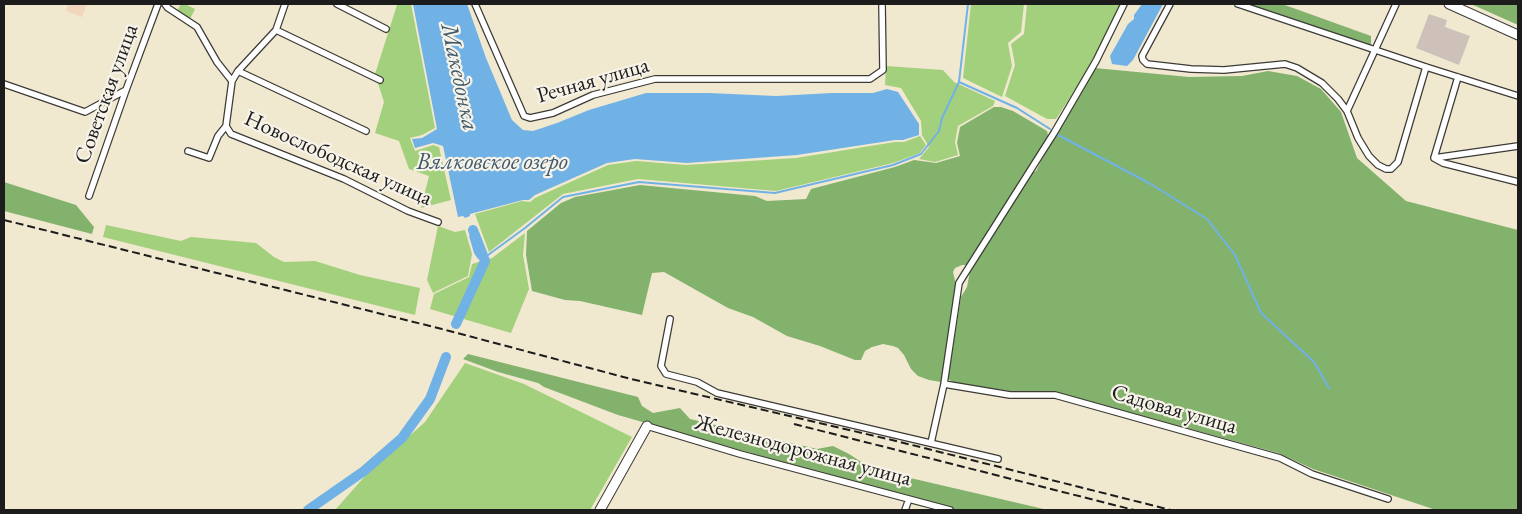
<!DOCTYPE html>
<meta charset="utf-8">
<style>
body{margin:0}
#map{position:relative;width:1522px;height:514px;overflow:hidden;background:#f1e8d0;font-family:"EB Garamond",serif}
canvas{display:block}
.frame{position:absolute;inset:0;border:5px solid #1c1c1c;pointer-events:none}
</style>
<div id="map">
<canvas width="1522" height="514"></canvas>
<div class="frame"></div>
</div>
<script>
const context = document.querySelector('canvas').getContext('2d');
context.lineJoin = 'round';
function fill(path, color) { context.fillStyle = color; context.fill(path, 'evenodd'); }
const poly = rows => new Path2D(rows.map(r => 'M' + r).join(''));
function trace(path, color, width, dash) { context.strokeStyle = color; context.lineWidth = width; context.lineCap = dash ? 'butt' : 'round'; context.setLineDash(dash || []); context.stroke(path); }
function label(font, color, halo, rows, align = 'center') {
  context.font = font + ' "EB Garamond",serif'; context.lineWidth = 4.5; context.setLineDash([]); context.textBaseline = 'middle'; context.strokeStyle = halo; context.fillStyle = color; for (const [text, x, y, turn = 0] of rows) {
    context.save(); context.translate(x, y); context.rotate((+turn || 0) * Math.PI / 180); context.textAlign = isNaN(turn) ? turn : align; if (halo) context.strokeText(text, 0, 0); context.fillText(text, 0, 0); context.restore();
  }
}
const built = poly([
 [68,4,87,4,82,17,66,11]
]);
const industrial = poly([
 [1429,14,1447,20,1445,27,1470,36,1459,65,1416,48]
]);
const green = poly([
 [181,4,185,4,195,9,190,19,177,11],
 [396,4,411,4,435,128,422,135,410,138,415,151,433,145,439,147,451,200,421,208,429,176,409,169,399,141,375,133,384,102,375,74,397,5],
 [971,4,1024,4,1021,32,1008,43,1012,66,1002,97,963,78],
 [1027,4,1121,4,1087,71,1056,119,1047,119,1005,96,1015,65,1011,44,1024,34],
 [886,66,943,70,954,82,995,101,993,106,958,126,955,142,958,155,935,162,919,159,929,147,922,135,921,121,901,88,885,85],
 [920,136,926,145,920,153,893,163,776,191,638,179,563,194,489,252,475,214,522,201,530,202,535,198,608,165,636,161,686,165,796,158,895,142,904,142],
 [106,225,181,241,191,237,256,243,274,257,284,262,315,261,360,275,420,288,415,315,103,237],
 [438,226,455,232,465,230,472,254,468,276,433,293,427,280],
 [525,233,523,255,529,289,511,333,430,309,434,294,469,277,472,264,492,258],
 [465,363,524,384,632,437,590,510,335,510,366,475,425,422]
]);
const forest = poly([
 [1246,4,1282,4,1371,36,1371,45],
 [1471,4,1518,4,1518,25],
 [1095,68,1189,77,1242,76,1268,71,1297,76,1321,89,1341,112,1357,158,1406,201,1518,230,1518,510,1436,510,1313,469,1278,453,1055,392,1009,391,955,383,948,379,961,297,967,287,970,271,1029,175,1036,171,1041,161],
 [994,107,1001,107,1013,111,1047,131,1048,135,1047,139,967,265,962,265,955,268,953,272,956,285,941,382,929,380,918,376,911,369,904,355,898,348,893,346,883,344,872,347,865,351,861,360,855,360,820,346,787,336,753,317,728,308,664,272,652,273,642,315,580,301,565,300,532,291,526,255,527,231,561,203,575,197,640,185,755,196,767,201,806,199,811,189,895,167,914,160,936,163,960,156,957,143,960,127],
 [4,182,76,205,94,227,92,234,4,211],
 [468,354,638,397,642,406,653,413,680,408,690,419,817,449,833,446,849,454,863,463,906,477,1048,510,937,510,915,505,771,459,618,415,544,387,538,383,498,372,463,359]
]);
const water = poly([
 [413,4,467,4,486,58,512,120,523,130,533,131,557,123,589,110,646,93,709,93,776,96,832,93,873,93,887,89,898,92,919,124,919,135,903,140,895,140,797,155,687,163,635,159,607,163,535,195,529,200,523,200,470,214,470,216,465,218,463,216,458,217,443,146,433,143,415,148,412,139,422,138,437,129],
 [1142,4,1163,4,1133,60,1127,66,1112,64,1110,56,1128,24,1134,19,1134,15],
 [475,229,477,233,479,232,488,255,485,261,478,259,474,253,469,236,471,234,470,232]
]);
const stream = poly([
 [959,82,1017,108,1050,129],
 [1058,135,1149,183,1207,219,1235,255,1261,313,1314,362,1329,388],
 [488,255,525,228,563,197,639,182,775,193,893,165,921,154,939,131,942,118,959,82,968,4]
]);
const river = poly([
 [456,324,485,261,473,230],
 [308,510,364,471,402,438,430,399,446,357]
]);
const street = poly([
 [165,4,168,8,197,27,217,62,232,81,226,126],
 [337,4,386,29],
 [475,4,524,116,530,118,553,113,593,95,655,79,870,79,883,70,882,4],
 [1170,4,1142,56,1143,60,1147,64,1191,69,1224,70,1285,64,1297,68,1322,83,1338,99,1347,111,1358,138,1369,156,1378,165,1386,169,1391,169,1398,162,1426,67],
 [1238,4,1426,67,1518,96],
 [276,30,380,80],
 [238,71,366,131],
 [1458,77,1434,158,1443,163,1518,182],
 [232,81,238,71,276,30,285,4],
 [4,84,85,112,126,90],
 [1347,111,1396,4],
 [226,126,231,134,344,179,408,211,438,222],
 [188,151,209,158,218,136,226,126],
 [1434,158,1518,146],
 [89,196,126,90,158,4],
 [670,319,661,366,666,374,697,382,717,393,998,459],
 [944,384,1010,395,1055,395,1280,458,1312,474,1388,499],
 [647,426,740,454,950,510],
 [931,443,944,384,959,283,1054,133,1096,61,1124,4],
 [905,510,909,499]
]);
const secondary = poly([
 [600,510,647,426]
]);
const primary = poly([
 [1449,4,1518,35]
]);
const rail = poly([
 [4,220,442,329,631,379,892,440,1171,510],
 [794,424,1134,510]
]);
const streetNames = [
 ["Речная улица",593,81,-16],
 ["Советская улица",107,94,-70],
 ["Новослободская улица",338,159,24],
 ["Садовая улица",1174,410,16],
 ["Железнодорожная улица",803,451,15]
];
const waterNames = [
 ["Македонка",459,77,78],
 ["Вялковское озеро",492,162]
];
fill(built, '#f1d5bd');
fill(industrial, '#cec1ba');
fill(green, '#a3d07c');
fill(forest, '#82b26c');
fill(water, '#70b2e5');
trace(stream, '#70b2e5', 2);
trace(river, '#70b2e5', 10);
trace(street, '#3c3b37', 8);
trace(secondary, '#3c3b37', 11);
trace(primary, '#3c3b37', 11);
trace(street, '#fff', 5.5);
trace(secondary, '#fff', 9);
trace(primary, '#fff', 9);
trace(rail, '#1c1c1c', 2, [8, 4]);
label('22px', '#1c1c1c', '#f7f3e8', streetNames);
label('italic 24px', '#3e586c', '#f7f3e8', waterNames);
</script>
